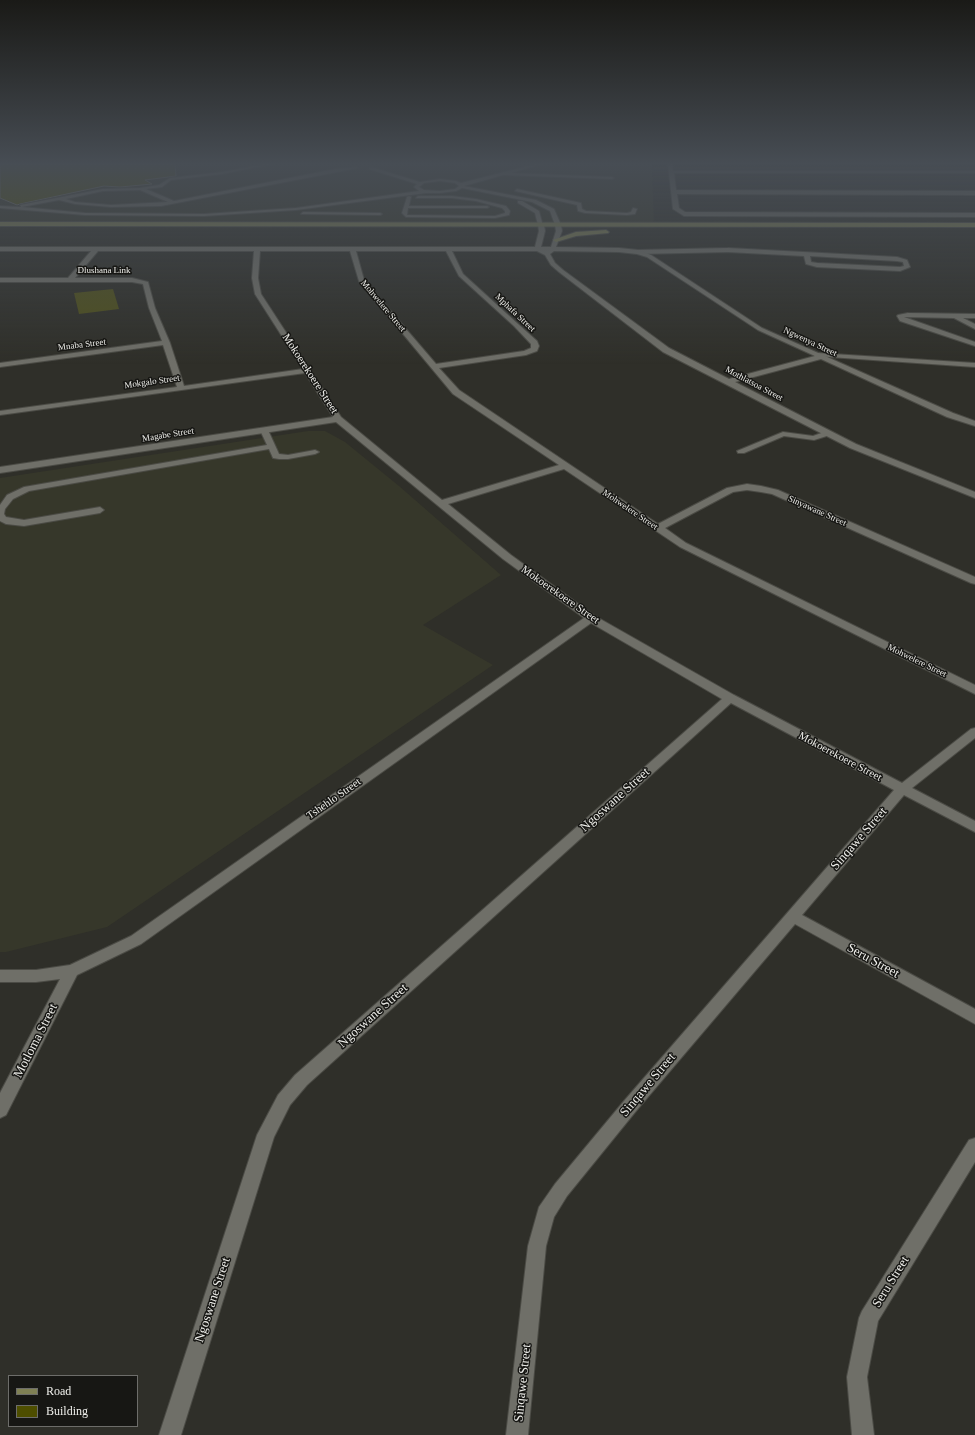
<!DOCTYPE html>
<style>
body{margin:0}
#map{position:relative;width:975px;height:1435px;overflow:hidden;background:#2f2f29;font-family:"Times New Roman",serif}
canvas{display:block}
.legend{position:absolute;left:8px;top:1375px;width:130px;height:52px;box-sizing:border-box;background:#171714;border:1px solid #6d6d6a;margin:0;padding:5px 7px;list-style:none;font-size:12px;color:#eeeeea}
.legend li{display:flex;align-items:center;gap:8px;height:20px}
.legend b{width:20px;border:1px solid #6d6d6a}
</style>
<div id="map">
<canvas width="975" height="1435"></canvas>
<ul class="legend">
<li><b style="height:5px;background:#7f8054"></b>Road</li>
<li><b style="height:11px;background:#4e4e00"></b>Building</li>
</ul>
</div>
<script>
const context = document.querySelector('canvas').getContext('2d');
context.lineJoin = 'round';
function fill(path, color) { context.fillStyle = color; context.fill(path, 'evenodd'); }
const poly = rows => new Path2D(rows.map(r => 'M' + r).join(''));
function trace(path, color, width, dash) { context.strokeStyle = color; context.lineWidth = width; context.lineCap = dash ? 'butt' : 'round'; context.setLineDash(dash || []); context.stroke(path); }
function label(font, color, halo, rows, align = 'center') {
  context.font = font + ' "Times New Roman",serif'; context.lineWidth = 3; context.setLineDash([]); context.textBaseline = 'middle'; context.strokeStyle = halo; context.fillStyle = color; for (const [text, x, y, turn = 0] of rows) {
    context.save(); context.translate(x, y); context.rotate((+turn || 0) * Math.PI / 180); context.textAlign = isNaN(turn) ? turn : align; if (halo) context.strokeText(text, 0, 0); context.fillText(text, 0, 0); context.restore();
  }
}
const built = poly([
 [0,164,652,164,654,224,0,223],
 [308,431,325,431,345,442,399,486,501,575,423,625,493,665,107,927,6,952,0,952,0,478]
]);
const green = poly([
 [113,289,119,309,79,314,74,293]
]);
const building = poly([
 [0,164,175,164,176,176,145,180,152,184,120,187,104,186,20,204,17,205,0,198,0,164]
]);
const lane = poly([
 [265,164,272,164,222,174,171,180,162,187,146,189,174,201,335,169,356,167,358,168,161,206,111,207,75,204,59,200,22,207,85,213,204,214,296,208,419,191,414,187,417,184,369,169,371,167,420,182,440,179,456,181,461,183,536,164,541,164,511,173,612,177,614,178,612,179,503,175,464,186,536,200,554,209,561,225,558,227,555,225,550,211,532,202,462,188,456,191,440,193,426,193,296,210,204,216,85,215,0,208,0,206,21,207,20,205,103,189,140,188,159,185,170,178,222,172,265,164],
 [440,181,455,183,459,186,455,189,440,191,424,190,419,187,424,183,440,181],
 [140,190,168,202,111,205,75,202,66,199,103,191,140,190],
 [517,189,581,203,582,209,586,211,627,213,631,212,633,208,637,209,635,214,627,215,585,213,578,211,577,205,515,191,517,189],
 [409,196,411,197,409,206,487,206,489,207,487,208,408,208,407,215,495,216,505,213,505,211,502,208,476,201,452,198,416,198,418,196,452,196,476,199,506,206,510,211,509,215,495,218,406,217,402,213,407,197,409,196],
 [518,201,522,201,539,211,543,226,538,225,535,213,518,203,518,201],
 [303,212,380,213,382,214,380,215,301,214,303,212],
 [728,248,897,257,907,260,910,267,900,271,817,267,806,264,804,256,728,252,638,254,635,252,638,250,728,248],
 [810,256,897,261,903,262,904,266,900,267,817,263,811,262,810,256],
 [908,313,975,314,975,318,963,318,975,324,975,329,954,318,904,317,975,342,975,346,900,321,897,316,898,315,908,313],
 [817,353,975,363,975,367,815,356,814,355,817,353],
 [261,428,267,428,268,430,279,454,288,455,315,450,319,452,315,454,288,459,279,459,273,458,269,449,29,491,13,499,5,509,4,514,6,517,24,520,100,507,104,510,100,513,24,526,6,524,0,521,0,505,7,495,24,487,267,445,260,430,261,428],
 [827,431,831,433,830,435,814,440,784,436,744,453,738,453,737,451,783,432,813,436,827,431]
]);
const street = poly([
 [668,164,672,164,673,171,975,171,975,173,674,173,676,190,975,191,975,195,677,194,679,208,685,212,975,213,975,217,684,216,673,209,668,164],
 [541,223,544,225,545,231,541,247,551,247,556,231,555,225,558,223,561,225,562,231,556,247,619,248,638,250,651,255,762,328,953,413,975,421,975,426,947,417,821,359,735,382,856,444,975,492,975,498,850,448,663,352,559,272,551,265,545,255,537,251,452,251,463,274,518,324,537,341,539,346,537,351,526,355,439,368,459,390,658,524,727,488,747,484,761,486,778,490,975,577,975,584,971,583,772,494,761,492,747,490,733,492,665,528,686,543,975,685,975,694,680,547,564,469,448,504,511,555,595,616,734,695,902,783,971,729,975,728,975,738,912,788,975,821,975,832,904,795,802,915,975,1009,975,1024,795,924,636,1111,567,1196,554,1217,546,1246,528,1435,506,1435,528,1246,539,1207,555,1184,624,1101,894,790,731,703,307,1085,290,1105,274,1137,181,1435,159,1435,257,1135,278,1095,295,1075,722,699,591,623,141,944,77,975,6,1115,0,1118,0,1093,60,979,36,982,0,982,0,970,36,970,70,965,131,936,584,618,503,559,336,422,0,473,0,467,333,417,305,373,0,415,0,411,177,387,163,345,0,367,0,363,162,341,149,308,143,284,132,282,0,282,0,278,68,278,91,251,0,251,0,247,535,247,539,231,538,225,541,223],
 [98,251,254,251,252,278,255,294,303,369,184,386,170,343,155,308,148,282,132,278,75,278,98,251],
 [260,251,350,251,359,281,453,394,559,465,442,500,341,417,261,294,258,278,260,251],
 [356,251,446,251,459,276,514,326,531,344,531,348,524,351,436,364,364,280,356,251],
 [554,251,619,252,637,254,647,257,758,330,815,356,729,379,669,348,563,270,555,263,550,254,554,251],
 [975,1138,975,1162,878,1321,867,1377,874,1435,852,1435,847,1377,859,1318,862,1311,969,1140,975,1138]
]);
const secondary = poly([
 [0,222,975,223,975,227,0,226,0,222],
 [606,230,609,232,608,233,576,236,556,242,553,240,576,232,606,230]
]);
const farStreetnames = [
 ["Dlushana Link",104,271],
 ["Mohwelere Street",383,306,50],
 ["Mphafa Street",515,313,43],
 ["Ngwenya Street",810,342,25],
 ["Mnaba Street",82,345,-7],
 ["Mokgalo Street",152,382,-8],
 ["Mothlatsoa Street",754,384,28],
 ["Magabe Street",168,435,-9],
 ["Mohwelere Street",630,510,34],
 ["Sinyawane Street",817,511,24],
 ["Mohwelere Street",917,661,26]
];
const streetNames = [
 ["Mokoerekoere Street",310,374,57],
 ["Mokoerekoere Street",560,595,35],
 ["Mokoerekoere Street",840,757,28],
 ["Tshehlo Street",334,799,-35]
];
const nearStreetnames = [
 ["Ngoswane Street",615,800,-42],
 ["Sinqawe Street",859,839,-49],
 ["Seru Street",873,961,29],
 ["Ngoswane Street",373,1016,-42],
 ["Motloma Street",36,1041,-63],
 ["Sinqawe Street",648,1085,-50],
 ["Seru Street",891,1282,-58],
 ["Ngoswane Street",213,1300,-72],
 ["Sinqawe Street",523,1383,-84]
];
fill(built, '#36372a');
fill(green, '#4e4f1c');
fill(building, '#4e4e00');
trace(building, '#75756e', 1);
trace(lane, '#4b4b45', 2);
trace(street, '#4b4b45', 2);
trace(secondary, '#4b4b45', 2);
fill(lane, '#6f6f68');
fill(street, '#6f6f68');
fill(secondary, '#7f8054');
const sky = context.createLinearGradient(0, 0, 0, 364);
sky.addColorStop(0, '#1a1a17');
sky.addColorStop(0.45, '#474d54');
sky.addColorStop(1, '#474d5400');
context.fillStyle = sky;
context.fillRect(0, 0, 975, 364);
label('9px', '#eeeeea', '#171714', farStreetnames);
label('11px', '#eeeeea', '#171714', streetNames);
label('13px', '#eeeeea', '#171714', nearStreetnames);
</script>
